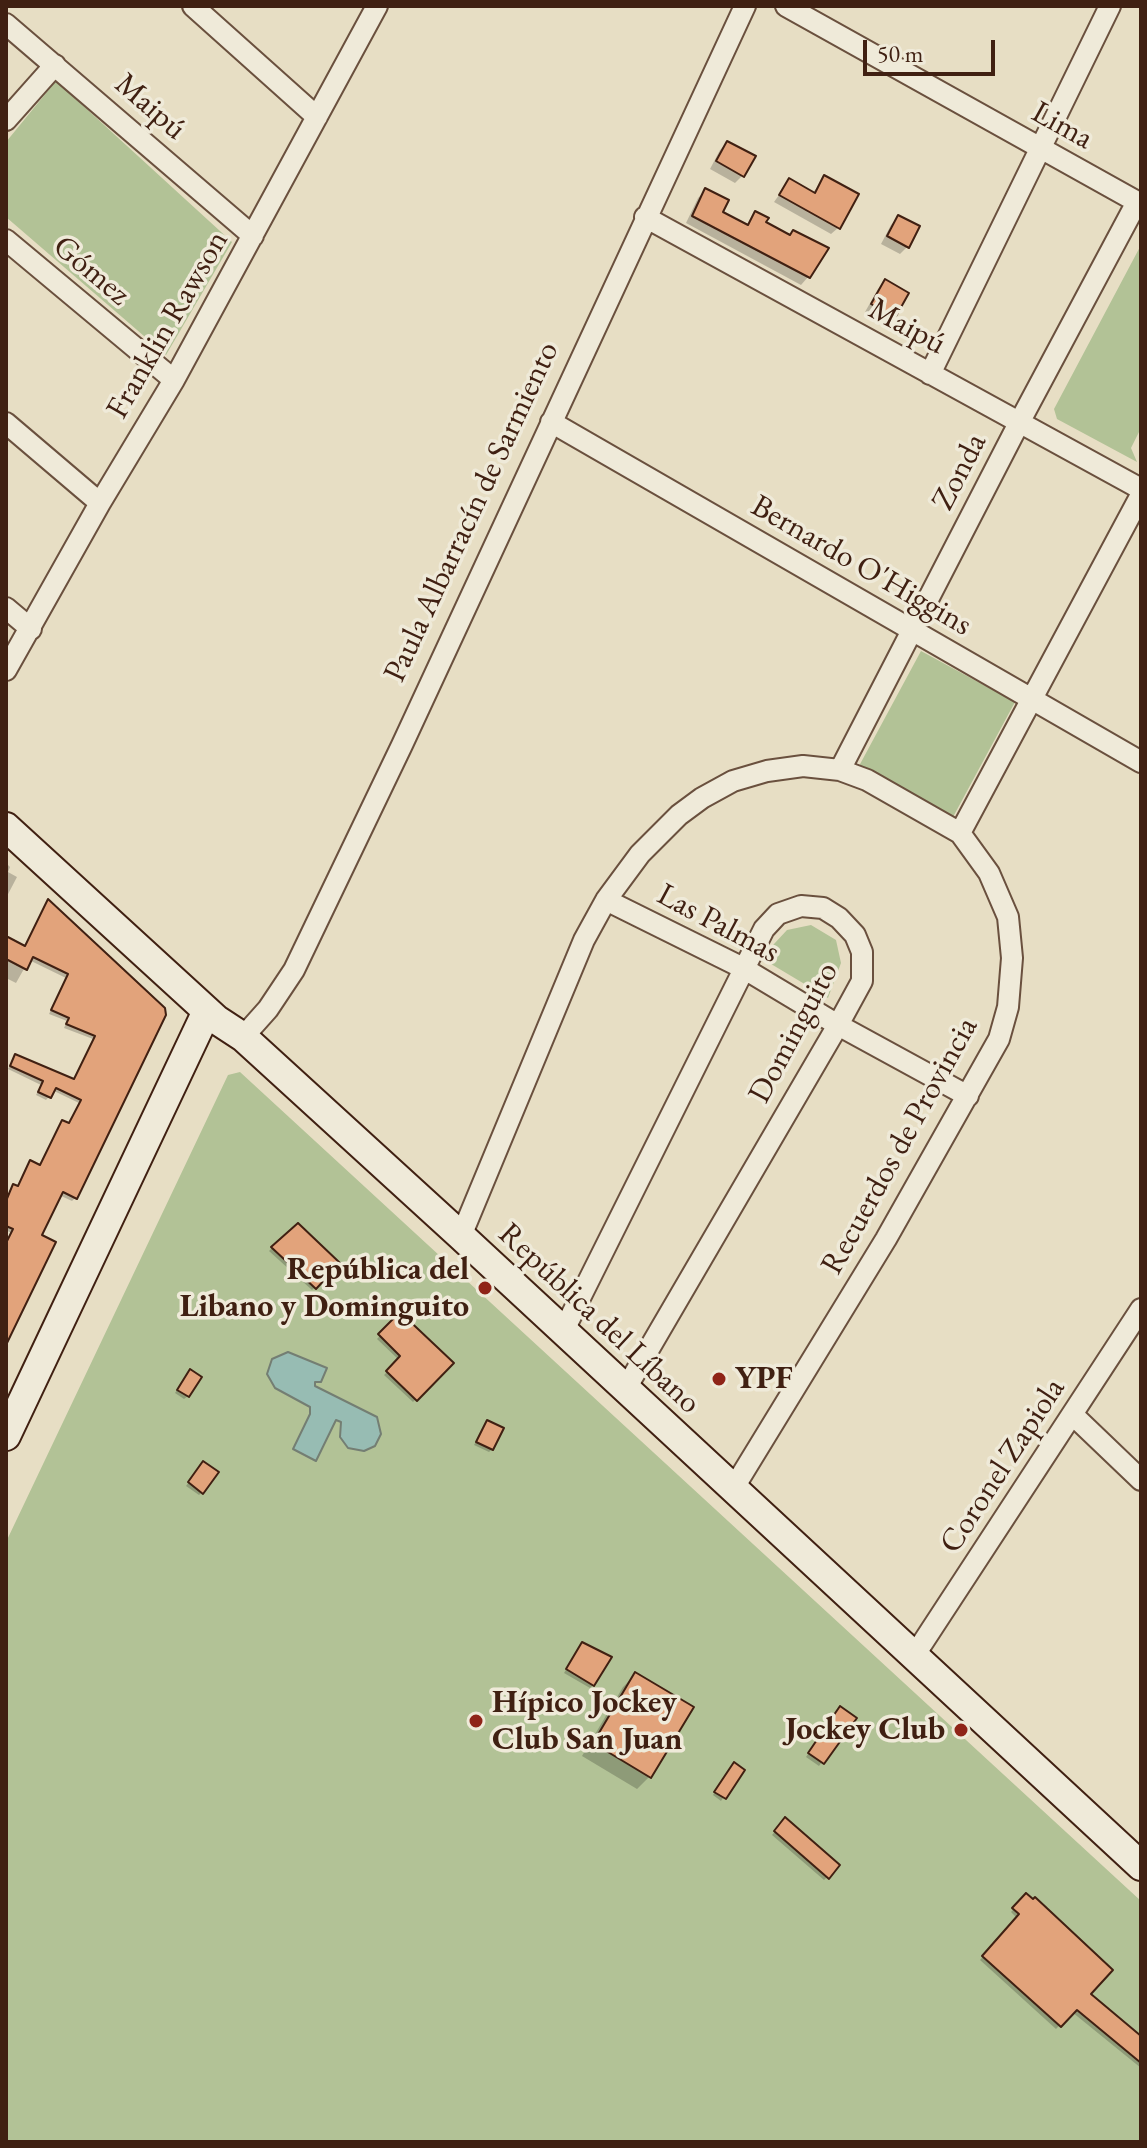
<!DOCTYPE html>
<meta charset="utf-8">
<style>
body{margin:0}
#map{position:relative;width:1147px;height:2148px;overflow:hidden;background:#e7dec4;font-family:"EB Garamond",serif}
canvas{display:block}
.frame{position:absolute;inset:0;border:8px solid #402012;pointer-events:none}
.scale{position:absolute;left:863px;top:40px;width:132px;height:36px;box-sizing:border-box;border:4px solid #402012;border-top:0;padding-left:10px;font-size:24px;line-height:28px;white-space:nowrap;color:#402012;-webkit-text-stroke:6px #efead9;paint-order:stroke}
</style>
<div id="map">
<canvas width="1147" height="2148"></canvas>
<div class="frame"></div>
<div class="scale">50 m</div>
</div>
<script>
const context = document.querySelector('canvas').getContext('2d');
context.lineJoin = 'round';
function fill(path, color) { context.fillStyle = color; context.fill(path, 'evenodd'); }
const poly = rows => new Path2D(rows.map(r => 'M' + r).join(''));
function trace(path, color, width, dash) { context.strokeStyle = color; context.lineWidth = width; context.lineCap = dash ? 'butt' : 'round'; context.setLineDash(dash || []); context.stroke(path); }
function label(font, color, halo, rows, align = 'center') {
  context.font = font + ' "EB Garamond",serif'; context.lineWidth = 7; context.setLineDash([]); context.textBaseline = 'middle'; context.strokeStyle = halo; context.fillStyle = color; for (const [text, x, y, turn = 0] of rows) {
    context.save(); context.translate(x, y); context.rotate((+turn || 0) * Math.PI / 180); context.textAlign = isNaN(turn) ? turn : align; if (halo) context.strokeText(text, 0, 0); context.fillText(text, 0, 0); context.restore();
  }
}
const green = poly([
 [56,81,232,242,166,355,6,217,6,142],
 [1141,245,1141,428,1131,448,1137,462,1057,419,1054,409],
 [921,651,1015,702,953,817,859,766],
 [811,925,836,940,841,963,828,998,761,958,787,930],
 [240,1072,1141,1901,1141,2142,6,2142,6,1542,228,1075]
]);
const water = poly([
 [288,1352,327,1368,321,1382,315,1382,315,1386,377,1417,381,1434,375,1446,364,1451,348,1448,340,1437,341,1422,336,1420,316,1461,293,1449,310,1414,310,1407,275,1388,267,1374,272,1359,288,1352]
]);
const shadow = poly([
 [727,143,743,175,735,183,710,169,720,150],
 [825,177,838,228,831,234,774,202,789,181,812,194],
 [706,190,720,213,746,226,756,214,808,277,801,285,686,223,698,198],
 [898,217,908,246,900,254,881,244,891,225],
 [885,282,893,317,886,324,865,312,878,289],
 [6,863,10,867,8,872,17,877,6,898],
 [48,902,163,1009,75,1198,72,1201,59,1195,39,1236,6,1333,6,1243,11,1233,6,1230,6,1213,68,1125,79,1103,54,1091,46,1100,36,1095,41,1085,8,1069,16,1057,73,1081,93,1039,64,1028,67,1021,49,1014,66,978,29,960,16,983,6,978,6,939,24,947],
 [288,1232,338,1264,312,1290,269,1251],
 [400,1315,451,1363,413,1402,384,1375,399,1360,377,1339],
 [187,1375,188,1396,184,1399,175,1393],
 [487,1422,492,1449,489,1452,474,1445],
 [200,1467,202,1492,199,1495,186,1486],
 [579,1648,593,1685,590,1688,564,1673],
 [635,1675,649,1777,637,1789,582,1756,623,1687],
 [837,1712,854,1718,819,1766,806,1757],
 [731,1768,742,1770,721,1801,713,1795],
 [785,1820,838,1866,824,1880,772,1835],
 [1026,1896,1033,1902,1088,1994,1141,2038,1141,2068,1072,2012,1056,2029,980,1960,1018,1919,1011,1912]
]);
const building = poly([
 [727,141,756,156,744,177,716,161,727,141],
 [824,175,859,194,840,229,779,195,789,178,815,193,824,175],
 [705,188,729,200,723,212,748,225,755,211,769,218,766,222,790,235,793,230,829,248,810,278,692,216,705,188],
 [898,215,920,226,909,248,887,236,898,215],
 [885,279,909,293,895,318,871,304,885,279],
 [48,899,165,1008,166,1015,77,1199,63,1192,42,1235,56,1242,6,1345,6,1243,13,1229,6,1226,6,1201,13,1184,18,1186,30,1160,40,1165,62,1120,69,1123,81,1100,56,1088,51,1098,38,1092,43,1081,10,1066,15,1054,74,1079,95,1036,66,1024,69,1018,51,1010,68,974,33,957,27,970,6,959,6,936,25,946,48,899],
 [298,1223,340,1263,316,1289,271,1247,298,1223],
 [400,1312,454,1363,417,1401,386,1371,400,1356,378,1334,400,1312],
 [190,1369,202,1377,189,1397,177,1390,190,1369],
 [487,1420,504,1428,493,1450,476,1442,487,1420],
 [203,1461,219,1472,203,1494,188,1482,203,1461],
 [582,1642,612,1657,594,1686,566,1669,582,1642],
 [635,1672,694,1707,651,1778,593,1743,635,1672],
 [840,1706,857,1718,824,1764,808,1753,840,1706],
 [734,1762,745,1770,726,1799,714,1792,734,1762],
 [785,1817,840,1865,829,1879,774,1831,785,1817],
 [1026,1893,1033,1899,1035,1897,1113,1970,1091,1994,1141,2036,1141,2063,1077,2010,1061,2027,982,1956,1019,1914,1012,1908,1026,1893]
]);
const minor = poly([
 [193,6,317,117],
 [786,6,1141,204],
 [6,24,253,236],
 [6,120,55,65],
 [645,217,1141,489],
 [6,240,174,380],
 [930,374,1110,6],
 [551,422,1141,762],
 [6,423,100,503],
 [6,608,31,629],
 [6,670,100,503,174,380,377,6],
 [840,770,1019,423,1137,202],
 [960,833,1141,495],
 [606,900,743,968,838,1025,968,1096],
 [243,1037,268,1009,294,970,402,745,745,6],
 [461,1236,584,940,606,900,640,854,679,815,702,798,733,781,767,771,803,766,840,770,867,780,960,833,989,873,1008,917,1012,958,1008,1007,999,1039,886,1239,733,1489],
 [563,1332,764,929,778,914,801,906,823,908,839,918,855,935,862,952,862,981,838,1025,625,1390],
 [1073,1415,1141,1480],
 [914,1656,1141,1309]
]);
const secondary = poly([
 [6,827,217,1020,243,1037,461,1236,1141,1866],
 [6,1436,207,1011]
]);
const markers = [
 [485,1288,8,"#8f2418"],
 [719,1379,8,"#8f2418"],
 [476,1721,8,"#8f2418"],
 [961,1730,8,"#8f2418"]
];
const streetNames = [
 ["Maipú",150,107,41],
 ["Lima",1062,126,29],
 ["Gómez",91,271,40],
 ["Franklin Rawson",168,325,-60],
 ["Maipú",907,327,29],
 ["Zonda",960,472,-63],
 ["Paula Albarracín de Sarmiento",472,512,-65],
 ["Bernardo O'Higgins",861,566,30],
 ["Las Palmas",718,924,28],
 ["Dominguito",794,1033,-62],
 ["Recuerdos de Provincia",900,1146,-61],
 ["República del Líbano",599,1319,43],
 ["Coronel Zapiola",1003,1466,-57]
];
const poiNames = [
 ["República del",469,1270],
 ["Libano y Dominguito",469,1307],
 ["YPF",735,1379,"left"],
 ["Hípico Jockey",492,1703,"left"],
 ["Club San Juan",492,1740,"left"],
 ["Jockey Club",945,1730]
];
fill(green, '#b2c296');
fill(water, '#97bcb3');
trace(water, '#747e73', 2);
fill(shadow, '#0003');
fill(building, '#e2a37b');
trace(building, '#402012', 2);
trace(minor, '#6a503e', 24);
trace(secondary, '#402012', 32);
trace(minor, '#efead9', 20);
trace(secondary, '#efead9', 28);
for (const [x, y, r, color] of markers) { const dot = new Path2D(); dot.arc(x, y, r, 0, 2 * Math.PI); context.fillStyle = color; context.fill(dot); trace(dot, '#efead9', 3); }
label('32px', '#402012', '#efead9', streetNames);
label('bold 32px', '#402012', '#efead9', poiNames, 'right');
</script>
